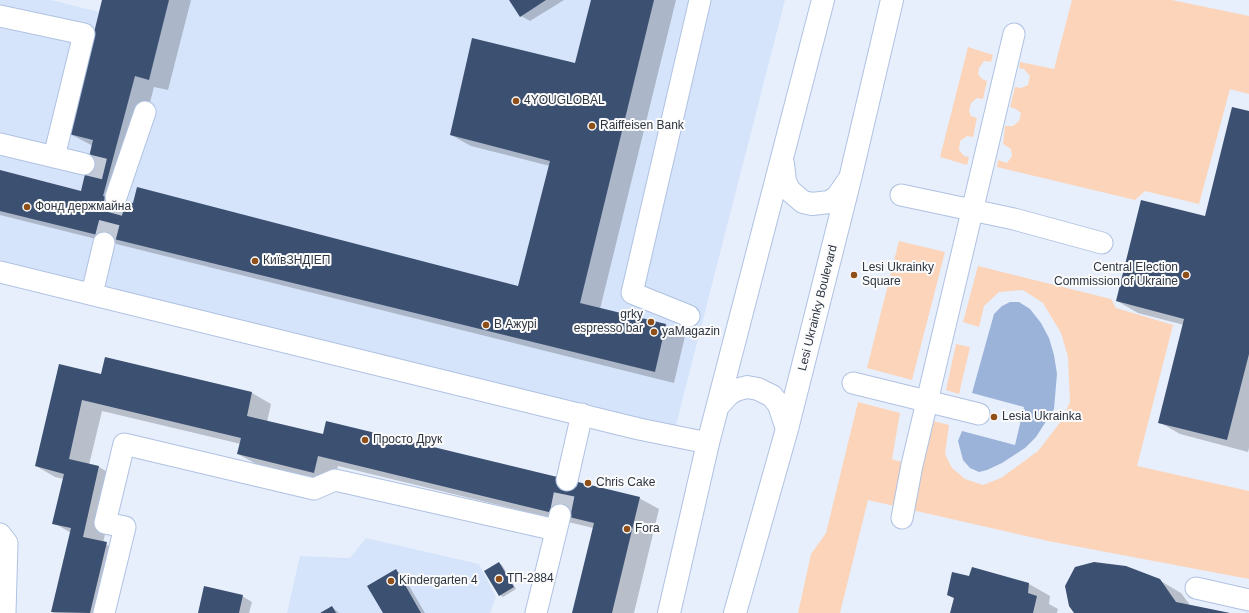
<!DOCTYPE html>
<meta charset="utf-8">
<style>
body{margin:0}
canvas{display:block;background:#e7effc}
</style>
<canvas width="1249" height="613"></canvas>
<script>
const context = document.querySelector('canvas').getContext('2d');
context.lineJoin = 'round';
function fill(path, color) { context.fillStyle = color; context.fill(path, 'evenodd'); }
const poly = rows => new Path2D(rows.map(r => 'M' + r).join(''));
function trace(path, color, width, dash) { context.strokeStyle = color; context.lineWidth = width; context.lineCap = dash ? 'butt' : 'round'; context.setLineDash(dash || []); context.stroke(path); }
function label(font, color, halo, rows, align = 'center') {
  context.font = font + ' Helvetica,sans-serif'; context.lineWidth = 4; context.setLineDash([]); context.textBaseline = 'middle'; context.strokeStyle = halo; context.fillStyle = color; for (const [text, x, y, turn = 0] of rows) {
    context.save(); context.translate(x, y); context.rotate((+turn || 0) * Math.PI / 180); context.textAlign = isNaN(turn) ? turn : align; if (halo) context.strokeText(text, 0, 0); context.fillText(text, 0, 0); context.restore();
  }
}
const built = poly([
 [0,0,51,0,99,12,102,0,785,0,676,425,667,427,0,260],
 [366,538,479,564,496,597,490,613,287,613,300,556,350,558]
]);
const green = poly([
 [1072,0,1172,0,1249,16,1249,94,1230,89,1199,204,1145,191,1135,200,997,167,998,160,1007,163,1012,156,1011,149,1003,144,1005,126,1013,126,1019,121,1021,113,1016,109,1010,107,1015,87,1021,88,1028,85,1030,76,1024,69,1019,68,1020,62,1054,69],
 [968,47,993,55,991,62,984,61,979,68,978,74,982,79,987,81,983,99,977,98,971,103,969,111,971,116,977,118,973,137,967,136,960,141,959,150,964,156,969,157,967,165,940,157],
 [899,241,945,252,912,380,867,368],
 [978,266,1111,299,1116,308,1173,325,1137,466,1249,491,1249,579,1048,541,868,500,840,613,798,613,811,554,826,533,858,402,900,413,892,459,922,468,933,421,949,425,945,454,952,468,965,479,983,485,1001,478,1038,451,1062,420,1070,402,1068,357,1061,333,1043,303,1023,290,999,292,984,306,979,327,963,322],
 [956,344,970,347,959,394,946,390]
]);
const water = poly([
 [1010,302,1019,302,1030,309,1041,323,1049,338,1054,355,1057,374,1054,409,1036,437,1025,448,1002,463,987,470,979,472,970,468,963,460,958,441,962,431,1015,445,1024,407,972,393,994,314,1002,306]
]);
const shadow = poly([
 [103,0,191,0,168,90,154,87,124,202,519,287,550,166,471,146,451,135,576,65,592,0,676,0,600,309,666,325,685,336,674,383,0,215,0,171,82,192,93,146,70,134],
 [511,0,564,0,530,21,521,16],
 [1249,112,1249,448,1248,452,1180,434,1159,422,1184,325,1138,313,1117,301,1206,217],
 [60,365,102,375,252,393,271,404,267,422,323,436,639,498,659,509,634,613,573,613,593,528,338,466,333,484,258,465,238,454,241,444,102,411,89,465,99,467,118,478,103,543,126,554,112,613,54,613,52,612,71,533,54,523,64,479,55,477,36,466],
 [499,563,502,565,516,589,503,597,500,595],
 [396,571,402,574,425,613,384,613],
 [970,577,1029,584,1050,596,1049,604,1058,609,1057,613,951,613,954,598,948,595],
 [1159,580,1181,593,1190,605,1229,613,1076,613],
 [242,596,252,602,249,613,199,613],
 [332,607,339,613,322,613]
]);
const building = poly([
 [102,0,169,0,149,80,135,76,103,196,133,203,137,187,518,286,550,161,450,135,472,38,575,63,591,0,654,0,580,303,666,324,655,372,0,211,0,170,81,191,93,140,69,134],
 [509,0,546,0,520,17],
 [1232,107,1249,111,1249,354,1227,440,1158,423,1184,319,1116,301,1141,200,1205,216],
 [105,357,252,392,247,416,323,434,326,421,640,497,612,613,572,613,594,523,318,456,314,473,237,454,241,438,82,400,69,459,99,466,83,537,107,542,90,613,51,612,71,528,52,524,64,474,35,466,59,364,101,374],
 [499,562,514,587,499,596,484,571],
 [1094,562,1126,566,1160,579,1176,602,1230,613,1074,613,1069,606,1065,586,1075,567],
 [972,567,1029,583,1028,593,1037,596,1033,613,950,613,954,598,947,595,952,572,969,576],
 [396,569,421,613,383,613,367,586],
 [204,586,243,595,239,613,198,613],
 [332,606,336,613,320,613]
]);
const minorTunnel = poly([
 [84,164,113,171],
 [104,243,116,197],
 [560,515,567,480]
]);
const minor = poly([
 [0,16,84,34,54,157],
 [0,144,84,164],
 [901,195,1014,219,1102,243],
 [116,197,145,112],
 [0,272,639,429,708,443],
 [92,294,104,243],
 [689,316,632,293,700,0],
 [853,383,979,414],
 [567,480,582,414],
 [902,518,912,465,1014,34],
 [0,534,7,543,5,613],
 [1196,588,1249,600],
 [104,613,125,527,105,523,124,444,314,489,335,480,556,530],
 [536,613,560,515]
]);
const major = poly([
 [783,164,785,181,789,190,803,202,812,204,829,202,837,197,848,181],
 [718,406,729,394,736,390,747,387,758,389,772,396,779,405,787,429],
 [669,613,708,443,823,0],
 [735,613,787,429,850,179,892,0]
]);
const markers = [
 [516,101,4,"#8f4f19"],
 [592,126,4,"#8f4f19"],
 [27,207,4,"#8f4f19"],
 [255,261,4,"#8f4f19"],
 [854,275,4,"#8f4f19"],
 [1186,275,4,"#8f4f19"],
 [651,322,4,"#8f4f19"],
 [486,325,4,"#8f4f19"],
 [654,332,4,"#8f4f19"],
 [994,417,4,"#8f4f19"],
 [365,440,4,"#8f4f19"],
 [588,483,4,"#8f4f19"],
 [627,529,4,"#8f4f19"],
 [499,579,4,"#8f4f19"],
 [391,581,4,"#8f4f19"]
];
const poiNames = [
 ["4YOUGLOBAL",524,101],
 ["Raiffeisen Bank",600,126],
 ["Фонд держмайна",35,207],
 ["КиївЗНДІЕП",263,261],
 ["Lesi Ukrainky",862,268],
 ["Square",862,282],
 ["Central Election",1178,268,"right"],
 ["Commission of Ukraine",1178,282,"right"],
 ["grky",643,315,"right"],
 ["espresso bar",643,329,"right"],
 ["В Ажурі",494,325],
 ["yaMagazin",662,332],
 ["Lesia Ukrainka",1002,417],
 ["Просто Друк",373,440],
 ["Chris Cake",596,483],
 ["Fora",635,529],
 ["ТП-2884",507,579],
 ["Kindergarten 4",399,581]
];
const streetNames = [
 ["Lesi Ukrainky Boulevard",818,308,-76]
];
fill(built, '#d6e4fb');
fill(green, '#fbd4ba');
fill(water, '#9cb3d9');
fill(shadow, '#0003');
fill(building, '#3c5071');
trace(minorTunnel, '#c2cad7', 21, [21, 10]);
trace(minor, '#afc2e1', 23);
trace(major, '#afc2e1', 24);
trace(minor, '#fff', 21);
trace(major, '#fff', 22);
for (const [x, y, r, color] of markers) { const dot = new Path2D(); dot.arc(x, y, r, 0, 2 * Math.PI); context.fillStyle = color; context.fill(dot); trace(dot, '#fbfbfb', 1.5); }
label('12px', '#2d3541', '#fbfbfb', poiNames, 'left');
label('12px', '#2d3541', '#fbfbfb', streetNames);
</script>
